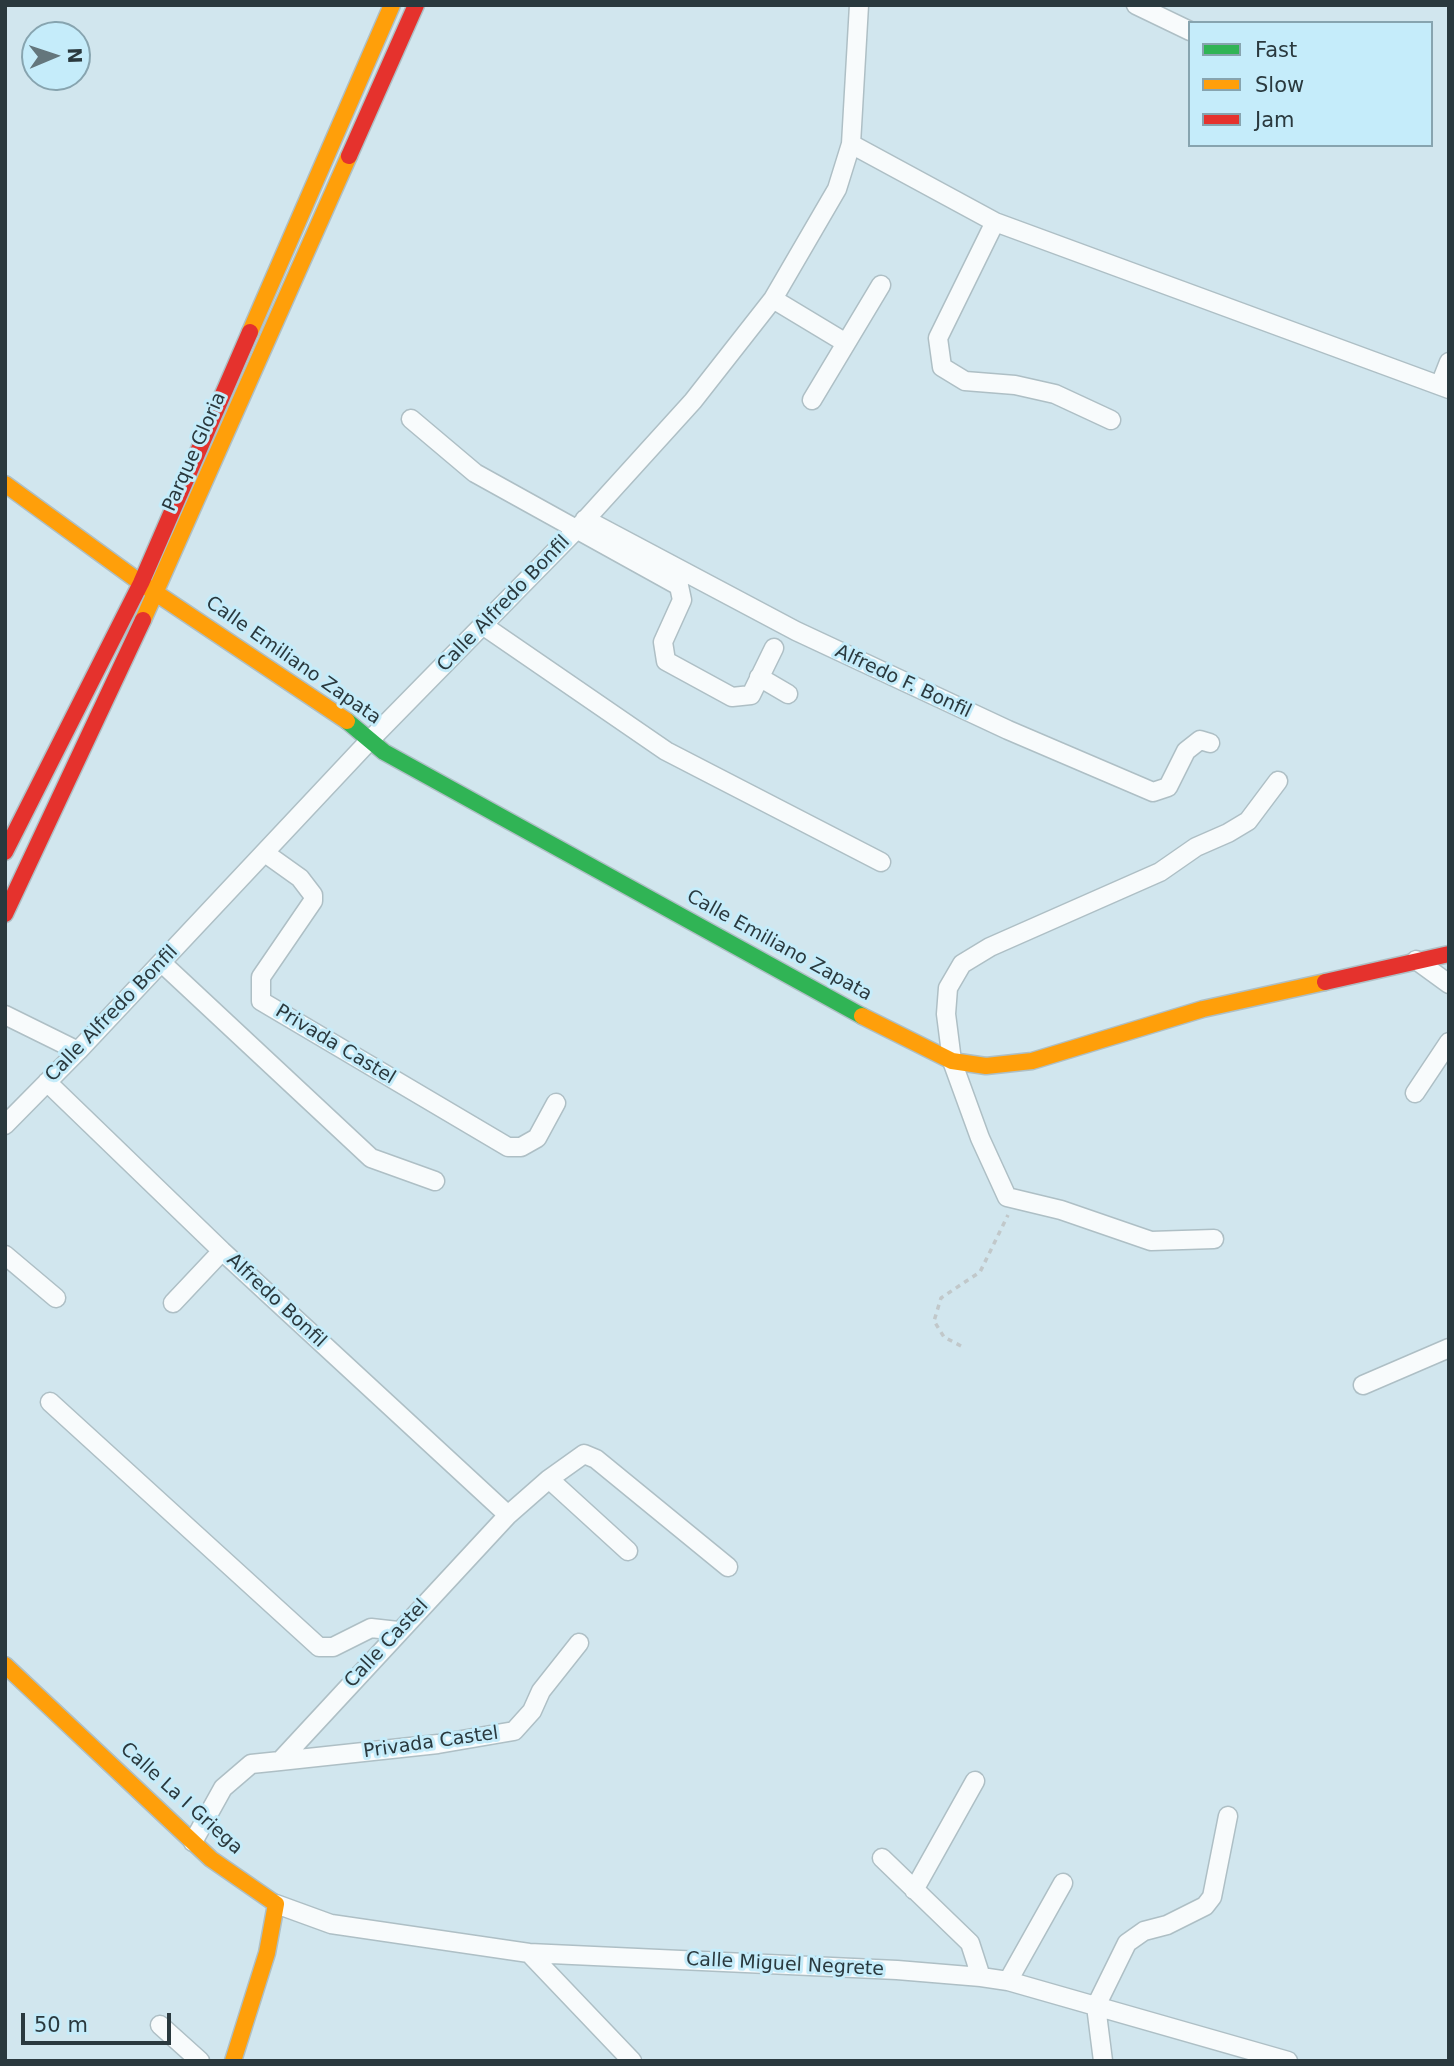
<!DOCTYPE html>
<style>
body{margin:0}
#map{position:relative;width:1454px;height:2066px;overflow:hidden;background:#d1e6ee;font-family:"DejaVu Sans",sans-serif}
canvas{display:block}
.frame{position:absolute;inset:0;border:7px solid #2a393e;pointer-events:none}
.legend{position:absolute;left:1188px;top:21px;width:245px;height:126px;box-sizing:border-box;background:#c5ecfa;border:2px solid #87a4af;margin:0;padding:9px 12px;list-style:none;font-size:21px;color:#2a393e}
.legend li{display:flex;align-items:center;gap:14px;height:35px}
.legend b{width:35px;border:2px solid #87a4af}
.north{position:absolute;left:21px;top:21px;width:70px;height:70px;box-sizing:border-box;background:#c5ecfa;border:2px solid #87a4af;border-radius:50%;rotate:88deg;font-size:19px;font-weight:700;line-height:28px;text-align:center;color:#2a393e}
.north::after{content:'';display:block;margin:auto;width:24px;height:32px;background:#64767c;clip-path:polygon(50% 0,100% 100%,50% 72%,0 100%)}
.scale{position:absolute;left:21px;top:2013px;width:150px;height:32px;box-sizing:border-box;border:4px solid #2a393e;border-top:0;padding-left:9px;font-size:21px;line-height:24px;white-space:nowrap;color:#2a393e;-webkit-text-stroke:5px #c5ecfa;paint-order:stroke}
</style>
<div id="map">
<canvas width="1454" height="2066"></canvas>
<div class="frame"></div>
<ul class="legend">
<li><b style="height:9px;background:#30b455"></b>Fast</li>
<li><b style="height:9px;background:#ff9f0a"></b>Slow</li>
<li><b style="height:9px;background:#e5322d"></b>Jam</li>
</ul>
<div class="north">N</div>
<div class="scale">50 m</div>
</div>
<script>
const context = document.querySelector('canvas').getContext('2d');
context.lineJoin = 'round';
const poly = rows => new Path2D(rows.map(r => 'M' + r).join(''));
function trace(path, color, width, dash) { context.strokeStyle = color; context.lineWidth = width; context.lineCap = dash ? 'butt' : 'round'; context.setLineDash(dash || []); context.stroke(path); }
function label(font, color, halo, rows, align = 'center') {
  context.font = font + ' "DejaVu Sans",sans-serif'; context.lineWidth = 6; context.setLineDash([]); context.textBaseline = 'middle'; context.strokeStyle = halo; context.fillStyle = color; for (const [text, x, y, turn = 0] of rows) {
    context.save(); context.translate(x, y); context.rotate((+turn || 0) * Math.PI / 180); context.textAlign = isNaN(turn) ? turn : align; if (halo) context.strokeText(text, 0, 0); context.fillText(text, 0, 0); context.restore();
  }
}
const path = poly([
 [961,1346,944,1337,934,1321,941,1298,980,1272,1008,1215]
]);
const street = poly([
 [1136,5,1190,31],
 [851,144,995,222,1449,389],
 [995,222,938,338,942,367,965,381,1015,385,1055,394,1111,420],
 [773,299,846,343],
 [1440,385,1449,362],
 [812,400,881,285],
 [411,419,475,473,679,586,682,600,663,642,666,661,732,697,751,695,774,648],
 [585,519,796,631,1008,730,1153,792,1168,787,1186,751,1200,740,1210,743],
 [484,626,666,751,881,862],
 [759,677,788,694],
 [265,853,300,878,313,895,313,901,261,977,261,1001,508,1147,521,1147,537,1138,556,1103],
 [1416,960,1449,984],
 [162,963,371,1158,435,1181],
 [5,1015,78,1051],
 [47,1082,222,1251,508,1515],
 [1415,1093,1449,1042],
 [5,1125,78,1051,371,739,576,530,693,401,773,299,837,189,851,144,859,5],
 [1214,1239,1151,1241,1061,1210,1007,1197,980,1138,952,1061,946,1014,948,988,962,964,990,947,1160,872,1196,847,1228,833,1248,821,1278,781],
 [5,1255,56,1298],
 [173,1303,222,1251],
 [1363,1385,1449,1348],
 [50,1402,319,1647,333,1647,371,1628,398,1631],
 [549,1479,628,1551],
 [280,1761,438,1744,514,1731,532,1711,541,1691,579,1643],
 [193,1842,223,1788,251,1764,280,1761,508,1515,549,1479,584,1454,596,1459,728,1567],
 [882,1858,970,1943,981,1977],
 [914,1890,975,1781],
 [276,1904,331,1924,529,1953,897,1970,981,1977,1008,1981,1288,2061],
 [529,1953,632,2061],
 [1008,1981,1063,1883],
 [160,2025,200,2061],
 [1103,2061,1096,2006,1127,1943,1144,1931,1167,1925,1205,1906,1212,1897,1228,1816]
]);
const fast = poly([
 [347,721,384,752,862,1016]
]);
const slow = poly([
 [250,332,392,5],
 [5,484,141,583,347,721],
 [143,620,349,156],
 [862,1016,952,1061,986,1066,1032,1061,1203,1009,1325,982],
 [5,1665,211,1859,276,1904,267,1953,233,2061]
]);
const jam = poly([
 [349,156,416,5],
 [5,852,141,583,250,332],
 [5,914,143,620],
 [1325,982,1449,954]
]);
const streetNames = [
 ["Parque Gloria",195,452,-66],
 ["Calle Alfredo Bonfil",504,604,-46],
 ["Calle Emiliano Zapata",293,661,35],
 ["Alfredo F. Bonfil",903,682,25],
 ["Calle Emiliano Zapata",779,946,29],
 ["Calle Alfredo Bonfil",112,1014,-46],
 ["Privada Castel",335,1045,31],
 ["Alfredo Bonfil",276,1301,43],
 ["Calle Castel",387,1644,-47],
 ["Privada Castel",431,1743,-8],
 ["Calle La I Griega",181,1799,42],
 ["Calle Miguel Negrete",785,1965,3]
];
trace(street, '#aebfc5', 21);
trace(fast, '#aebfc5', 19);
trace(slow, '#aebfc5', 19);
trace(jam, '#aebfc5', 19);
trace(path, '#c1c8ca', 3.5, [5, 5]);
trace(street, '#f8fbfc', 18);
trace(fast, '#30b455', 16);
trace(slow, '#ff9f0a', 16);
trace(jam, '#e5322d', 16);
label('19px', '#2a393e', '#c5ecfa', streetNames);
</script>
